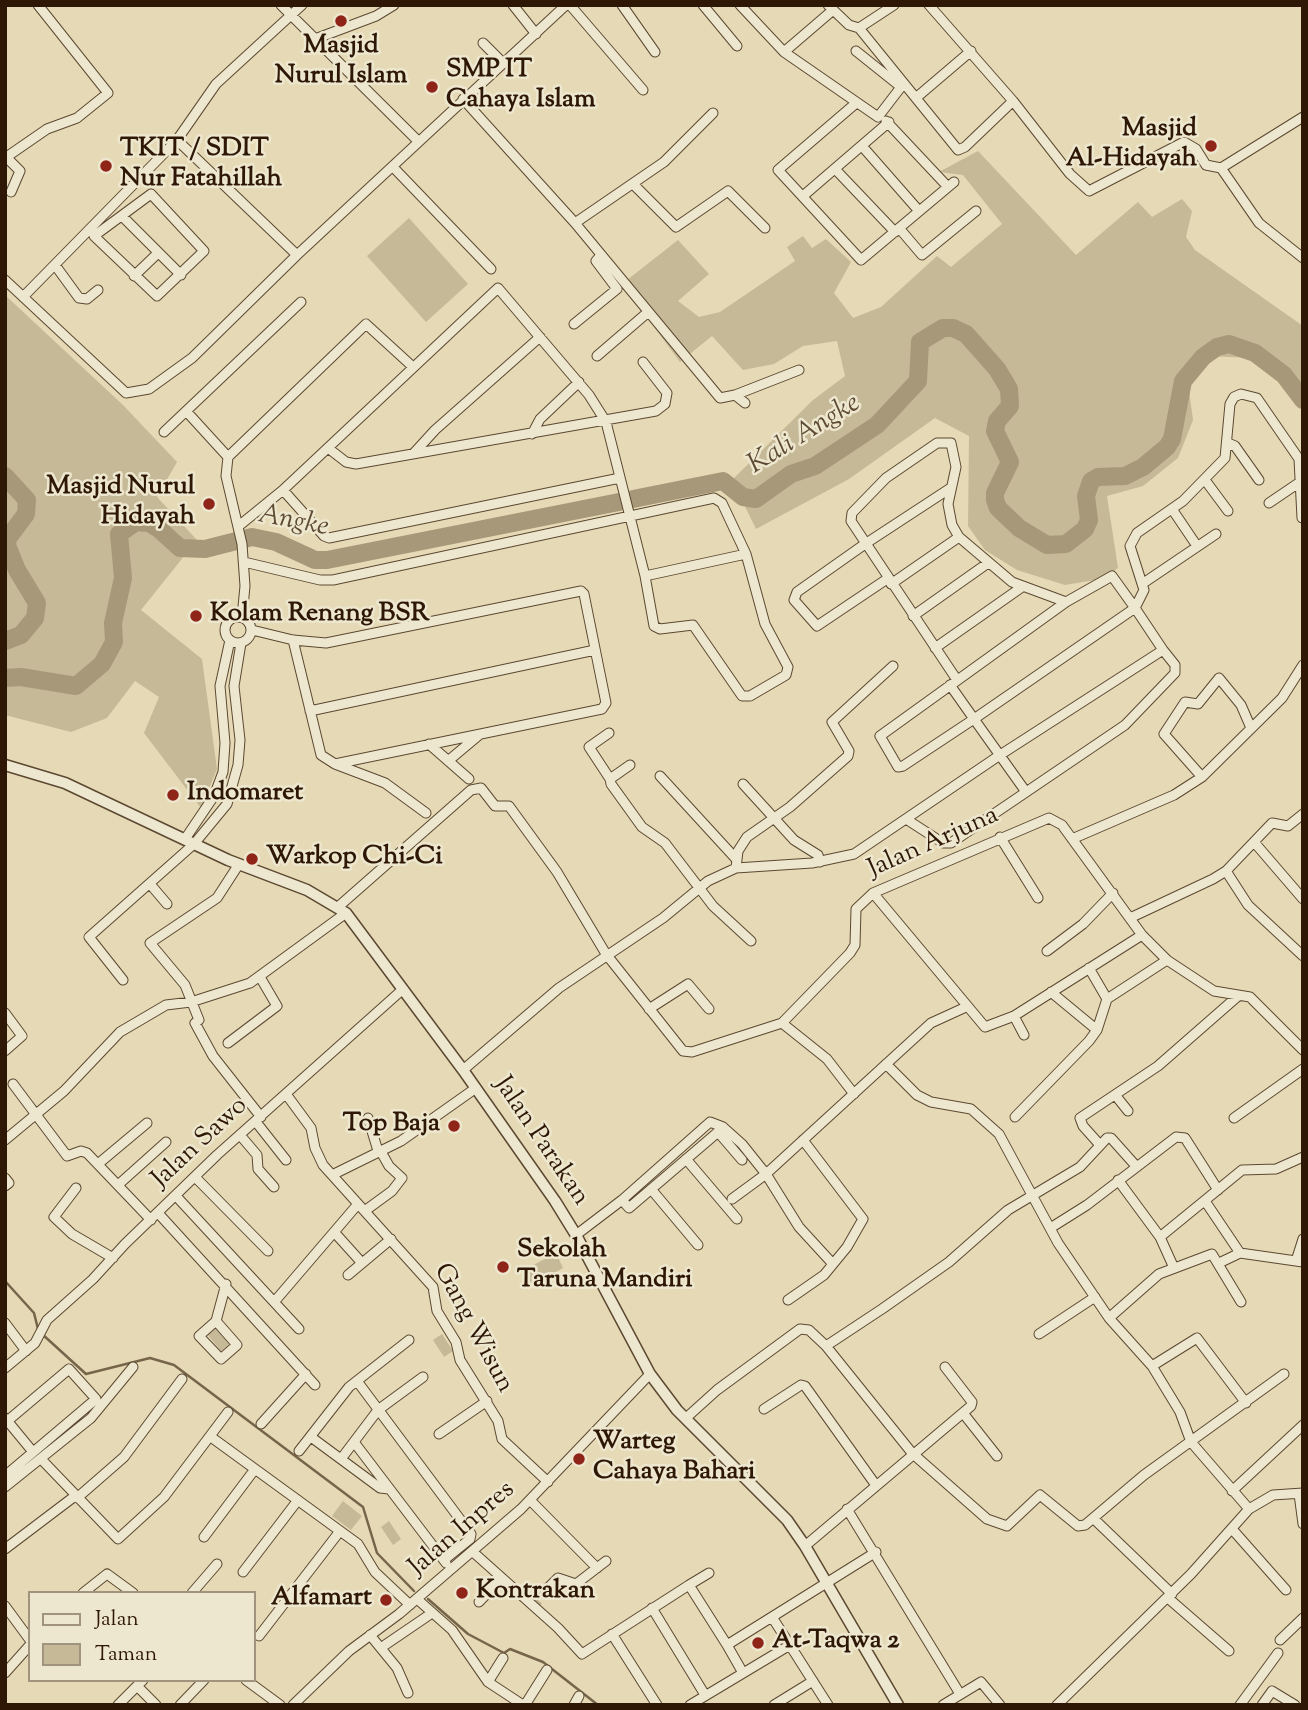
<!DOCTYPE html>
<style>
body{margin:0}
#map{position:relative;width:1308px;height:1710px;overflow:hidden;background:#e5dab5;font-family:"Sorts Mill Goudy",serif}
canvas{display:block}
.frame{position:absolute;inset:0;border:7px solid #2e1805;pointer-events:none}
.legend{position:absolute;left:28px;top:1591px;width:228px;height:91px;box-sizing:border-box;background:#eee7cf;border:2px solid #a1947e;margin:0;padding:9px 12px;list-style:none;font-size:21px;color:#2e1805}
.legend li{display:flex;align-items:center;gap:14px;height:35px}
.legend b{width:35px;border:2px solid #a1947e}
</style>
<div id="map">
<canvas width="1308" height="1710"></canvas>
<div class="frame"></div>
<ul class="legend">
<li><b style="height:9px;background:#eee7cf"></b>Jalan</li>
<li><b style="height:19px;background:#c6b997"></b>Taman</li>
</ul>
</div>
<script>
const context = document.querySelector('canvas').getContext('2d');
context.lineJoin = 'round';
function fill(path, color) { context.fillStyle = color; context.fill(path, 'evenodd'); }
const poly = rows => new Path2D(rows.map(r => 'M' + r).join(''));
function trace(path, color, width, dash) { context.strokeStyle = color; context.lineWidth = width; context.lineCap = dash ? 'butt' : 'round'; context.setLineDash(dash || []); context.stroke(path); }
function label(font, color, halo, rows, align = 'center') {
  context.font = font + ' "Sorts Mill Goudy",serif'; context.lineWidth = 5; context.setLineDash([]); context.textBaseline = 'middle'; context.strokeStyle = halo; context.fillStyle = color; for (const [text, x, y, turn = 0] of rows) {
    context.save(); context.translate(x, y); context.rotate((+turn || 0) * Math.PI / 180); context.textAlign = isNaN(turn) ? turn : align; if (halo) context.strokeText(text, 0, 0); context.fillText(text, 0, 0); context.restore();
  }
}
const green = poly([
 [978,151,1076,255,1138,202,1152,217,1182,199,1192,211,1186,237,1195,250,1303,326,1303,401,1252,358,1205,356,1187,376,1193,420,1178,458,1143,486,1107,496,1118,568,1101,579,1065,585,1017,570,985,550,968,526,969,436,935,418,849,479,756,529,732,480,813,400,845,376,837,341,803,346,774,364,743,370,712,336,680,362,622,284,678,240,709,274,678,301,699,317,720,312,795,261,787,247,803,236,812,248,826,239,851,262,834,293,853,318,881,307,937,256,951,267,1002,224,963,175,939,172],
 [409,218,468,284,426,322,367,256],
 [5,295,123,405,177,462,157,497,197,540,141,610,202,659,217,769,201,808,144,733,159,697,135,681,107,718,71,732,5,715],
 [556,1253,563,1268,532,1285,524,1270],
 [215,1327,229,1344,221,1351,207,1334],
 [442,1334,453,1351,444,1357,433,1340],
 [343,1501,362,1516,351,1530,332,1516],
 [389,1521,401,1539,393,1545,381,1527]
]);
const stream = poly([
 [5,1281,34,1313,38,1329],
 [42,1334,86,1374,150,1358,174,1365,363,1507,377,1553,414,1591],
 [428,1599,468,1634,504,1653,510,1649,543,1662,598,1705]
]);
const river = poly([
 [5,476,27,500,26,514,8,538,7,545,17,570,37,603,35,618,21,635,5,641],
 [633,499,723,481,743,497,756,499,791,474,815,466,877,425,918,381,920,342,943,328,953,328,966,334,997,369,1009,389,1010,406,997,421,995,431,1010,462,995,493,995,500,998,508,1019,528,1047,545,1066,544,1085,529,1089,520,1086,496,1091,481,1098,477,1125,476,1143,467,1167,447,1172,439,1183,381,1203,357,1217,347,1229,344,1255,353,1284,375,1303,400],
 [5,678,21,677,76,686,102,664,114,642,113,623,123,578,119,534,136,522,149,523,159,529,180,548,205,549,252,537,276,542,315,560,327,560,619,502]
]);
const minorTunnel = poly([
 [533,1608,546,1590]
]);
const minor = poly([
 [281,5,418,141],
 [513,5,536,34],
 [570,5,643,90],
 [622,5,655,52],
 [703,5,737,46],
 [740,5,784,52,878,117,901,87,856,51],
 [828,5,849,25,859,28,894,5],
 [929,5,1013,101,1070,174,1089,191,1184,142,1196,149,1206,165,1221,168,1259,223,1303,258],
 [859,28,958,150,965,147,1013,101],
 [315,39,376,16,394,5],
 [483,43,503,63],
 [784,52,833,10],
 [917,97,971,51],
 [463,99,575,223,720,398,735,395,745,403],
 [855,104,778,170,861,260,954,182],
 [886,121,948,187],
 [177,140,297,255,566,5],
 [862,146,919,211],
 [6,157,20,171,11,192],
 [5,158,47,129,77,118,108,93,38,5],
 [393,167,491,269],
 [1221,168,1303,117],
 [835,169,895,232],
 [633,184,676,227,728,191,765,228],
 [151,194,204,251,157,296,94,236,151,194],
 [803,196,889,122],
 [122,216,181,275],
 [575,223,664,162,713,113],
 [899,228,922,255,976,211],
 [55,265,79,298,87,299,98,290],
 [134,276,158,253],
 [5,280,126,393,149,389,192,358,297,255],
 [23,297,177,140,216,84,302,5],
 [574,324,617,289,596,261,601,255],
 [597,356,647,313],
 [735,395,799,370],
 [186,411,228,457],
 [164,432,301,302],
 [532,434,540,419,579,382],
 [1228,443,1235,446,1259,480],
 [328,448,346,462,356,464,656,411,665,404,667,393,643,362],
 [414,453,435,430,540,337],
 [1205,480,1228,511],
 [283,490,324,536,329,538,620,478],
 [1269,503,1300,482],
 [1172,509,1197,546],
 [240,525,283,490,498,288,589,395,606,422,645,576,654,626,660,629,693,625,742,696,750,696,786,675,788,667,765,624,746,554,645,576],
 [244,562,320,580,333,580,714,498,722,503,746,554],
 [887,579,817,626,794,600,797,592,865,544,949,489],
 [891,584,959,537],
 [1142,584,1216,534],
 [913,616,988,563],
 [242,617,245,586,242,544,226,476,228,457,366,324,413,367],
 '225 630a13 13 0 1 1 26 0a13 13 0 1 1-26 0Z',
 [252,630,293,640,326,643,581,591,584,594,606,703,602,709,335,764],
 [293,640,321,755,335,764,385,783,426,813],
 [935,648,1022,587],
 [957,680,851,521,852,513,886,478,937,443,951,443,956,467,948,504,952,525,959,537,1012,582,1066,602],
 [950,685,974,719,903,766,898,767,880,736,1066,602,1112,576,1135,608,1144,590,1130,546,1137,533,1183,501,1225,458,1230,404,1234,397,1241,394,1257,398,1299,459,1302,518],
 [310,711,595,650],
 [609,733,589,747,610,779],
 [429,744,469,779],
 [448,761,479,735],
 [630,765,610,779,611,784,642,827,665,843,713,906,751,941],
 [660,776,737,860],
 [1202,777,1164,734,1185,702,1198,704,1219,678,1241,705,1251,728],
 [743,784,794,840,818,855,820,862],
 [1026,792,974,719,1135,608,1163,650],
 [1000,837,1038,898],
 [185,839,214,796,223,772,225,743,220,686,230,640],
 [1072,839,1174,795,1202,777,1282,698,1303,665],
 [1254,842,1303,899],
 [239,864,217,898,150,943,185,985,199,1020,195,1023,213,1056,261,1117],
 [736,868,738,851,747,837,790,807,848,756,849,751,832,722,893,666],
 [1226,871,1248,905,1303,956],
 [150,884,167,904],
 [873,893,985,1027,1014,1016,1142,935],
 [338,907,471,790,481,788,495,806,509,806,557,872,606,954,683,1051,692,1052,782,1023,850,953,855,945,856,909,873,893,1049,818,1062,825,1142,935,1167,960,1214,991,1250,997,1303,1050],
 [1130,918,1213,879,1226,871,1272,823,1288,826,1303,814],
 [1047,951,1083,924,1113,893],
 [1089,968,1107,999,1167,960],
 [123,980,89,937,194,844,227,804,238,765,240,740,234,686,241,643],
 [1051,992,1097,1030],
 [649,1009,688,984,709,1009],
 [5,1013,22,1036,5,1051],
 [1014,1016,1024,1035],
 [782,1023,827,1059,854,1094],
 [228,1043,277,1006,260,977],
 [886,1064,917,1095,931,1102,971,1109,999,1134,1058,1243,1109,1318,1152,1366,1180,1412,1191,1442,1249,1509],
 [463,1070,559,988,663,918,708,881,736,868,812,863,854,854,1000,755,1163,650,1175,665,1175,673,1125,725,951,843,943,843,906,819],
 [13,1084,67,1156,81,1151,87,1153,151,1220],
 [286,1094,311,1128,315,1148,323,1165,433,1287,437,1311,456,1342,460,1360,498,1421,502,1439,548,1482],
 [1116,1096,1128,1111],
 [1015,1117,1089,1041,1097,1030,1107,999],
 [368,1118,378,1151],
 [1234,1118,1303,1069],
 [256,1122,286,1160],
 [240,1135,257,1155,258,1169,274,1187],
 [5,1140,64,1091,120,1032,166,1005,191,1002,250,983,346,913],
 [1100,1145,1083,1126,1080,1118,1158,1066,1238,996],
 [686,1159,737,1219],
 [98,1164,147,1123],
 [332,1175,401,1141,476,1088],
 [195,1177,268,1251],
 [5,1178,9,1183,5,1186],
 [1118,1180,1160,1237,1174,1268],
 [118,1185,166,1142],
 [76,1188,54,1217,72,1234,113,1258],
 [651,1189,698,1245],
 [176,1196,299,1329],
 [732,1199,766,1174,931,1023,966,1007],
 [622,1200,629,1208,718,1132,742,1160],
 [1205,1201,1240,1253],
 [366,1210,392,1191,402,1178,389,1166,380,1150],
 [158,1213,315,1385],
 [1052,1227,1087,1205,1176,1137,1185,1138,1218,1190],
 [335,1233,362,1263],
 [576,1235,622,1200,710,1122,723,1127,742,1144,766,1174,799,1227,832,1263],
 [1160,1237,1242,1170,1276,1169,1303,1157],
 [1296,1261,1303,1239],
 [1219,1263,1240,1253,1303,1262],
 [348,1275,391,1239],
 [788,1300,824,1275,847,1247,863,1219,803,1140],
 [275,1301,358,1204],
 [1109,1318,1159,1274,1212,1254,1241,1302],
 [216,1321,237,1345,221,1359,199,1336,216,1321,226,1284],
 [5,1323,26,1351],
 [1039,1334,1095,1297],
 [826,1346,912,1453,987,1519,1007,1526,1040,1495,1078,1526,1085,1525,1144,1475,1284,1374],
 [1152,1366,1197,1338,1246,1403],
 [5,1368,35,1343,47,1320,93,1279,125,1244,217,1155,402,990],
 [357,1381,471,1534,470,1539,444,1560],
 [764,1409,801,1385,805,1386,875,1484],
 [963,1413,997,1456],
 [5,1418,33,1452],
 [686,1418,717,1390,800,1329,809,1330,826,1346,882,1309,949,1262,1008,1210,1080,1167,1107,1138,1111,1138,1136,1166],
 [5,1423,69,1369,96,1399,5,1476],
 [261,1424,306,1374],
 [439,1434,487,1401],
 [211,1437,358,1544,375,1572,410,1605],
 [311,1437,380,1488,389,1489],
 [354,1442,446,1563],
 [299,1451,349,1387,409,1340],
 [341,1459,378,1410,423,1377],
 [42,1460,118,1539,164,1497,228,1412],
 [5,1487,91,1418,133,1367],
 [1232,1491,1303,1425],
 [1299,1494,1303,1524],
 [77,1498,124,1457,182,1379],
 [530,1500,597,1568],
 [847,1509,960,1694],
 [1094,1519,1172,1594],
 [1232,1529,1286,1590],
 [204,1537,255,1469],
 [805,1546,971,1406,972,1402,945,1367],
 [5,1549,75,1496],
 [473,1552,558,1628,582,1654,689,1585,727,1645],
 [243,1572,298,1500],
 [689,1585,709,1573],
 [546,1590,558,1578,576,1584,606,1561],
 [83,1593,107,1574,133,1593],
 [192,1593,217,1564],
 [1168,1598,1229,1651],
 [417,1599,452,1630,488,1682,523,1705],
 [479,1602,501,1579],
 [5,1606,30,1640],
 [652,1608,705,1695],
 [772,1617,828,1705],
 [612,1634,657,1705],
 [370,1635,397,1668,408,1693],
 [259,1636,340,1531],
 [1280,1640,1303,1618],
 [385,1645,432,1613],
 [5,1673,30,1645],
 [743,1673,727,1645,876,1552],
 [246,1680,280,1705],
 [488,1682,503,1658],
 [137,1686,156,1705],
 [118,1705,143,1680],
 [180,1705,204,1680],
 [293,1705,349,1651,399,1614,521,1509,650,1374],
 [525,1705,547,1670],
 [574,1705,579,1696],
 [690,1705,790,1645],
 [774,1705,813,1681],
 [943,1705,981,1682,1000,1705],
 [1057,1705,1191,1574,1249,1509,1273,1495,1303,1493],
 [1240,1705,1278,1653],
 [1262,1705,1272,1691,1295,1705]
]);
const tertiary = poly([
 [5,765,65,783,228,860,307,890,346,913,463,1070,555,1201,576,1235,650,1374,677,1410,787,1520,805,1546,898,1705]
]);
const markers = [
 [341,21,7,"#8f2418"],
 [432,87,7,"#8f2418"],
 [1211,146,7,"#8f2418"],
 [106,166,7,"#8f2418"],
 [209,504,7,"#8f2418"],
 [196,616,7,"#8f2418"],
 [173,795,7,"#8f2418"],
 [252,859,7,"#8f2418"],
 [454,1126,7,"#8f2418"],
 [503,1267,7,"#8f2418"],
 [579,1459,7,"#8f2418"],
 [462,1593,7,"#8f2418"],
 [386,1600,7,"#8f2418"],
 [758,1643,7,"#8f2418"]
];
const poiNames = [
 ["Masjid",341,48,"center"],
 ["Nurul Islam",341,78,"center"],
 ["SMP IT",446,72],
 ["Cahaya Islam",446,102],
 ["Masjid",1197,131,"right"],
 ["Al-Hidayah",1197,161,"right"],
 ["TKIT / SDIT",120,151],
 ["Nur Fatahillah",120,181],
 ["Masjid Nurul",195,489,"right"],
 ["Hidayah",195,519,"right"],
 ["Kolam Renang BSR",210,616],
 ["Indomaret",187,795],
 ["Warkop Chi-Ci",266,859],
 ["Top Baja",440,1126,"right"],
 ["Sekolah",517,1252],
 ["Taruna Mandiri",517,1282],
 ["Warteg",593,1444],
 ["Cahaya Bahari",593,1474],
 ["Kontrakan",476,1593],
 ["Alfamart",372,1600,"right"],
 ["At-Taqwa 2",772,1643]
];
const streetNames = [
 ["Jalan Arjuna",934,844,-24],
 ["Jalan Parakan",540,1142,56],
 ["Jalan Sawo",201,1144,-43],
 ["Gang Wisun",472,1329,62],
 ["Jalan Inpres",463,1530,-41]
];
const waterNames = [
 ["Kali Angke",805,436,-32],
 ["Angke",293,523,11]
];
fill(green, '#c6b997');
trace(stream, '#77654b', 2.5);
trace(river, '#a79879', 18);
trace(minorTunnel, '#c0b392', 9, [9, 4.5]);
trace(minor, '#5c4831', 11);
trace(tertiary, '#5c4831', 13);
trace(minor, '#eee7cf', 9);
trace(tertiary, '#eee7cf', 10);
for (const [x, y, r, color] of markers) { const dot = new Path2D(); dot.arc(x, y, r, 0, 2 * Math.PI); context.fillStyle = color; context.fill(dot); trace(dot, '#eee7cf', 2.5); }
label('bold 26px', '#2e1805', '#eee7cf', poiNames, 'left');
label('26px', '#2e1805', '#eee7cf', streetNames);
label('italic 28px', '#5e4b33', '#eee7cf', waterNames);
</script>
